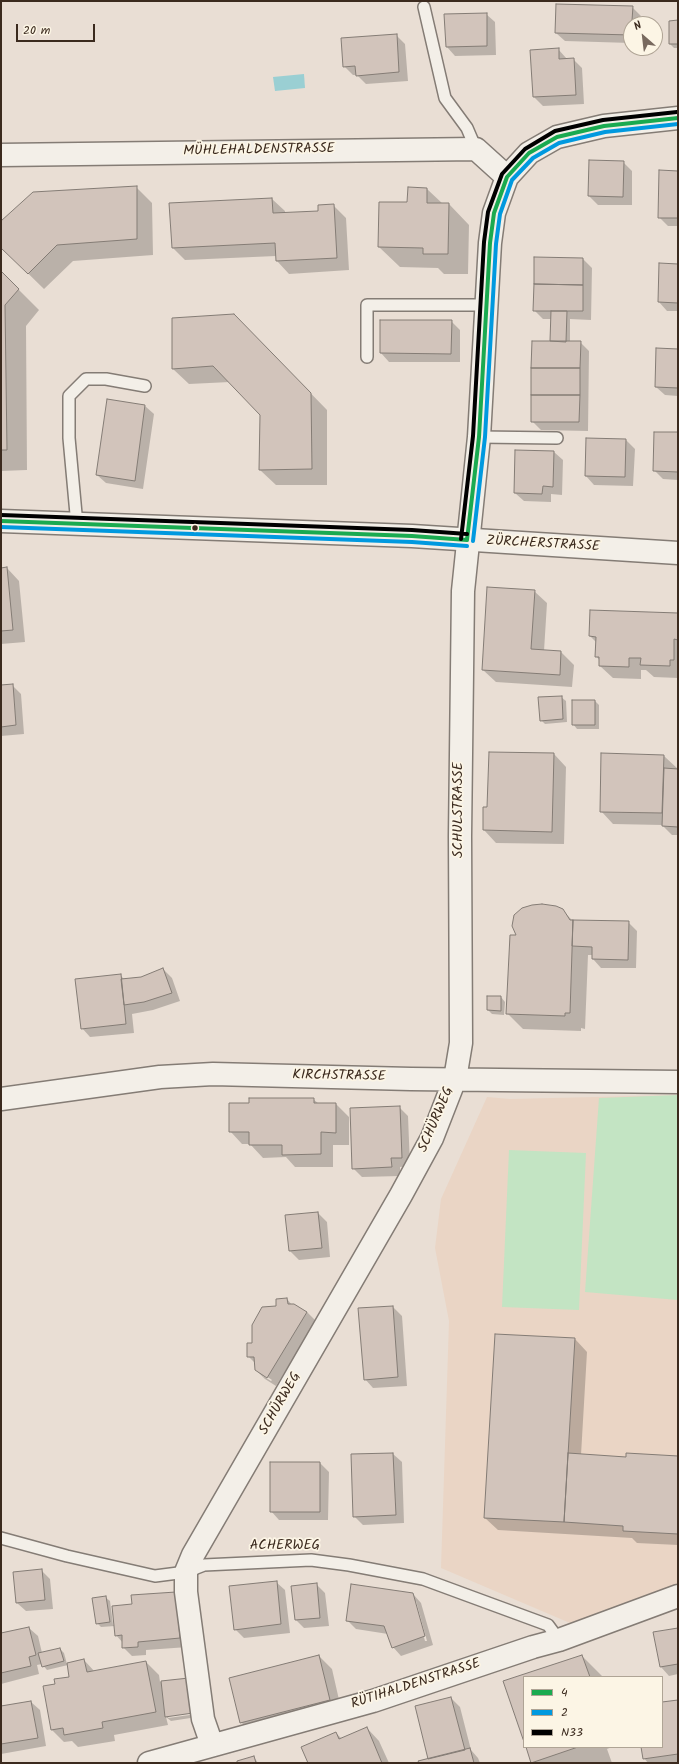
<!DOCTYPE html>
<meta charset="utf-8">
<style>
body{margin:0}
#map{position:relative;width:679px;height:1764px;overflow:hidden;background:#e9ded4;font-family:Kalam,sans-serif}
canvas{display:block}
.frame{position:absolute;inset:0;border:2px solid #3b2a1e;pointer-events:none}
.legend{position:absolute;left:523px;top:1676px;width:140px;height:72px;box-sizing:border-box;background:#fcf5e5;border:1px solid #afa495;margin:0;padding:5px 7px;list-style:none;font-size:12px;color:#3b2a1e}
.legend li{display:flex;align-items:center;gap:8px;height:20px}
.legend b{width:20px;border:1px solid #afa495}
.north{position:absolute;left:623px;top:16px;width:40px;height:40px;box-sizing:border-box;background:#fcf5e5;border:1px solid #afa495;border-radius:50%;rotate:332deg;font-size:11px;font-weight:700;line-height:16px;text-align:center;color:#3b2a1e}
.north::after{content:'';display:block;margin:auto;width:14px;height:18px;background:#78695e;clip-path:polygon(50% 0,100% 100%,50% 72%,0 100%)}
.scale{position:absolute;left:16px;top:24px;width:79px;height:18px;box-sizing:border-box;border:2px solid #3b2a1e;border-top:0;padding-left:5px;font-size:12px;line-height:14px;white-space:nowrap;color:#3b2a1e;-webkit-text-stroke:3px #fcf5e5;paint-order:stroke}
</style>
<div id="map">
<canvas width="679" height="1764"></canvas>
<div class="frame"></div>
<ul class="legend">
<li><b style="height:5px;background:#1aaa50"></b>4</li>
<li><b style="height:5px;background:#0099df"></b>2</li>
<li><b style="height:5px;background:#000"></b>N33</li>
</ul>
<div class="north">N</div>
<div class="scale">20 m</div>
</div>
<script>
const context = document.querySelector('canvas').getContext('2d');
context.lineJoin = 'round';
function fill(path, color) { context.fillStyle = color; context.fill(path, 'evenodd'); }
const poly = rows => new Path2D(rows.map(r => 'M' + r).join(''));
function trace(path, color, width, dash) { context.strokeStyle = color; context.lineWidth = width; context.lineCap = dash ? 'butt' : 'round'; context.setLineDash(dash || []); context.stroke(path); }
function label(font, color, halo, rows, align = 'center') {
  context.font = font + ' Kalam,sans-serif'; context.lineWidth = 3.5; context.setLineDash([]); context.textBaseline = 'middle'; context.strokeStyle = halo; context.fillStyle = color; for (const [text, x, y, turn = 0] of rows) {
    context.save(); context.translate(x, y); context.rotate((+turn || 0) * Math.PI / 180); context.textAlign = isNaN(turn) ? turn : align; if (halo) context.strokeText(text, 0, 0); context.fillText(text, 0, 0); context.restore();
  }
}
const built = poly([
 [678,1095,678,1584,570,1623,441,1568,449,1321,435,1248,441,1199,487,1097,510,1099]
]);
const green = poly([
 [678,1095,678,1300,585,1292,599,1098],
 [509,1150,586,1153,579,1310,502,1307]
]);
const water = poly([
 [304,74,305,88,275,91,273,77]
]);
const shadow = poly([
 [632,7,641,16,641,24,631,24,631,43,565,41,556,33],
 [486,14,495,22,496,55,455,56,447,47],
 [678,21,678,48,674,48,670,44],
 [396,35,405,44,408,81,366,84,357,75,353,75,344,66],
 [558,49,567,59,573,59,582,68,584,104,543,106,534,97,531,51],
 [623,162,632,171,632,205,598,205,589,196],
 [678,172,678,226,668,226,659,217],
 [136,187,152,203,153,255,73,261,44,289,1,247,1,222],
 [409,188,427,189,443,204,449,204,469,225,468,274,444,274,438,268,400,267,379,247,408,203],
 [272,199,285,211,285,214,319,212,333,205,346,218,349,270,289,274,277,261,276,256,185,260,173,248],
 [583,259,592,268,591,320,570,319,570,342,580,342,589,351,588,431,541,430,532,421,551,342,552,319,543,319,534,310],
 [660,264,678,265,678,311,667,311,659,302],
 [1,272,39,310,26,326,27,470,1,471],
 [451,321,460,330,460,362,389,362,381,353],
 [250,331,327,410,327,485,276,485,260,470,261,414,230,382,189,384,173,369],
 [678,350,678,396,665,395,656,387],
 [108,400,145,406,154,414,143,489,106,483,97,475],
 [678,433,678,480,663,479,654,470],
 [626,440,635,449,633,486,594,485,586,476],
 [554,452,563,460,562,495,551,494,551,502,524,501,515,493],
 [7,568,19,581,25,642,1,644,1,569],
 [534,591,547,603,544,651,561,652,574,665,572,687,496,682,483,670],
 [678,614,678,678,654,677,646,670,641,670,641,679,613,678,600,666,600,661,596,656,597,643,590,636],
 [12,685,21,694,24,734,1,736,1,686],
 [561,697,566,701,567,722,545,724,541,720],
 [595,701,599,705,599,729,577,729,573,724],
 [554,754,566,767,564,844,496,843,484,830,484,808,488,808],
 [664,756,678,769,678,835,672,835,662,825,613,824,601,811],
 [562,910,573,921,628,922,637,931,636,968,601,968,593,959,593,955,588,955,585,1029,581,1028,581,1031,523,1029,507,1013,517,936],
 [163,969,172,978,180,1001,153,1010,132,1014,134,1033,90,1037,82,1028,120,975,125,980,142,978],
 [501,997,505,1002,504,1015,492,1014,488,1010],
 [313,1099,319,1104,336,1104,349,1117,349,1145,333,1145,333,1167,295,1167,286,1157,263,1158,250,1144,242,1144,230,1131],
 [399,1107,408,1116,410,1166,400,1167,400,1176,362,1177,353,1168],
 [318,1213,327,1222,330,1257,299,1260,290,1251],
 [287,1299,292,1305,307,1312,316,1321,276,1386,265,1379,256,1370,255,1363,248,1356,277,1307],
 [263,1374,272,1380,271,1381,263,1376],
 [393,1307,402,1316,407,1386,373,1388,365,1379],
 [575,1339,587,1352,581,1455,627,1458,678,1457,678,1545,637,1543,632,1538,498,1530,485,1518],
 [393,1454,402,1462,404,1523,363,1525,354,1516],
 [320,1463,329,1472,328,1520,279,1520,271,1511],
 [41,1570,50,1579,53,1609,26,1611,17,1603],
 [276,1582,285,1590,290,1633,244,1638,235,1629],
 [316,1584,325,1593,329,1626,304,1628,296,1620],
 [176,1593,188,1647,146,1650,146,1655,132,1656,123,1647,123,1643,116,1635,115,1626,101,1627,97,1623,105,1597,110,1601,113,1625],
 [413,1594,421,1603,433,1645,401,1656,393,1647,388,1634,356,1629,347,1620],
 [414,1601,416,1601,427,1641,425,1641],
 [29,1628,38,1636,42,1653,60,1649,64,1653,67,1664,84,1660,95,1672,146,1662,159,1675,160,1682,189,1679,168,1718,197,1714,197,1717,171,1721,166,1717,168,1725,114,1735,115,1741,78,1747,72,1741,64,1742,52,1730,56,1685,71,1678,68,1665,47,1670,42,1664,37,1665,39,1674,1,1684,1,1634],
 [678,1629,678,1674,669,1676,661,1667],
 [319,1656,332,1669,342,1713,254,1735,241,1722],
 [582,1656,603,1677,524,1677,524,1739,505,1681],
 [451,1698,460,1707,471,1750,478,1758,480,1763,420,1763,430,1759],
 [678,1701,678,1763,648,1763,644,1758,642,1747,662,1747,662,1703],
 [31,1702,40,1710,46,1746,1,1754,1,1707],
 [367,1728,379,1741,389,1763,309,1763,336,1733,342,1739],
 [527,1747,612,1747,607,1749,612,1763,532,1763],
 [254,1757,258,1763,238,1763]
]);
const building = poly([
 [556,4,633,6,631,35,555,33,556,4],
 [487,13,487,46,446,47,444,14,487,13],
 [678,20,678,44,669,44,669,21,678,20],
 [397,34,399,72,356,76,355,66,343,67,341,38,397,34],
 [559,48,559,59,574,58,576,95,533,97,530,50,559,48],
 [589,160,624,161,623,197,588,196,589,160],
 [659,170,678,171,678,218,658,218,659,170],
 [137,186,137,239,57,245,28,274,1,248,1,221,33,192,137,186],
 [408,187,427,188,427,203,449,203,448,254,423,254,423,248,378,247,379,202,407,202,408,187],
 [272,198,273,213,318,211,318,205,334,204,337,258,276,261,275,243,172,248,169,203,272,198],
 [534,257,583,258,583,285,534,284,534,257],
 [659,263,678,264,678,303,658,302,659,263],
 [1,271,19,289,5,305,7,450,1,450,1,271],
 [534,284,583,285,583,311,533,311,534,284],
 [551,311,567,311,566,342,550,341,551,311],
 [234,314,311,393,312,469,259,470,260,415,213,366,172,369,172,318,234,314],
 [380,320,452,320,451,354,380,353,380,320],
 [532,341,581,341,580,368,531,368,532,341],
 [656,348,678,349,678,388,655,387,656,348],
 [531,368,580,368,580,395,531,395,531,368],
 [531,395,580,395,579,422,531,422,531,395],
 [107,399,145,405,135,481,96,475,107,399],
 [654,432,678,432,678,472,653,471,654,432],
 [586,438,626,439,625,477,585,476,586,438],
 [515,450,554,451,553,487,543,486,542,494,514,493,515,450],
 [7,567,13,630,1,631,1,568,7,567],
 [487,587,535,590,531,649,561,651,560,675,482,670,487,587],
 [590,610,678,613,678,640,674,639,674,660,670,660,670,666,640,665,641,658,629,658,629,667,599,666,599,657,595,657,596,637,589,636,590,610],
 [13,684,16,725,1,727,1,685,13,684],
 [562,696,563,719,540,721,538,697,562,696],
 [572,700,595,700,595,725,572,725,572,700],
 [489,752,554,753,552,832,483,830,483,807,487,807,489,752],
 [601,753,664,755,662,813,600,812,601,753],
 [664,768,678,769,678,827,662,826,664,768],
 [542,904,556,906,563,909,570,920,573,920,570,1013,565,1013,565,1016,506,1014,510,935,516,935,512,926,514,915,522,908,532,905,542,904],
 [573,920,629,921,628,960,592,959,592,947,572,946,573,920],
 [163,968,172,993,144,1002,124,1005,121,979,141,977,163,968],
 [121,974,126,1024,81,1029,75,979,121,974],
 [487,996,501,996,501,1011,487,1010,487,996],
 [249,1098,314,1098,314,1103,336,1103,336,1133,321,1132,321,1154,282,1155,282,1145,249,1145,249,1132,229,1132,229,1103,249,1103,249,1098],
 [400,1106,402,1158,391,1158,392,1167,352,1169,350,1108,400,1106],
 [318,1212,322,1248,289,1251,285,1215,318,1212],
 [287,1298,288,1304,294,1304,307,1312,267,1378,255,1370,254,1357,247,1357,247,1343,252,1343,252,1325,262,1307,276,1306,276,1299,287,1298],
 [393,1306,398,1377,364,1380,358,1308,393,1306],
 [495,1334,575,1338,564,1522,484,1518,495,1334],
 [393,1453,396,1515,353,1517,351,1454,393,1453],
 [568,1453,626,1457,626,1453,678,1456,678,1534,623,1531,623,1526,564,1522,568,1453],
 [270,1462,320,1462,320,1512,270,1512,270,1462],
 [42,1569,45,1600,16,1603,13,1572,42,1569],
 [277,1581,281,1624,234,1630,229,1586,277,1581],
 [317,1583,320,1618,295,1620,291,1586,317,1583],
 [351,1584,413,1593,425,1636,392,1648,384,1626,346,1621,351,1584],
 [176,1592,180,1638,138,1642,138,1647,122,1648,122,1635,115,1636,112,1606,132,1604,131,1595,176,1592],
 [106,1596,110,1622,96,1624,92,1598,106,1596],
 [29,1627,36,1655,29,1657,31,1666,1,1673,1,1633,29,1627],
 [678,1628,678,1664,660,1667,653,1632,678,1628],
 [60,1648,64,1661,42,1667,38,1653,60,1648],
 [319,1655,330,1700,240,1723,229,1678,319,1655],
 [582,1655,590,1677,524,1677,524,1742,503,1681,582,1655],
 [84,1659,87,1672,146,1661,156,1712,102,1722,103,1728,64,1735,63,1728,51,1730,43,1686,55,1684,54,1679,69,1677,67,1663,84,1659],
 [189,1678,193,1713,165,1717,161,1681,189,1678],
 [451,1697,465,1750,428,1759,415,1706,451,1697],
 [678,1700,678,1754,643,1759,641,1747,662,1747,662,1702,678,1700],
 [31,1701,38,1738,1,1744,1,1706,31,1701],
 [367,1727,382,1763,308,1763,301,1747,336,1732,339,1739,367,1727],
 [526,1747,578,1747,531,1763,526,1747],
 [470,1748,474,1763,419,1763,418,1761,470,1748],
 [254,1756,256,1763,237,1763,237,1761,254,1756]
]);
const lane = poly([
 [424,7,445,98,467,128,476,149],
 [367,357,367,305,486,305],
 [479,437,557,438],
 [77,525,69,438,69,396,86,379,106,379,145,386],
 [1,1538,67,1556,155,1576,186,1572,204,1565,311,1560,349,1565,423,1579,548,1625,559,1640]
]);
const street = poly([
 [1,155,476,149,507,177],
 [1,1099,160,1077,213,1074,411,1079,678,1082],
 [212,1745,203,1719,186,1592,186,1572,193,1555,401,1195,432,1138,455,1079,461,1043,460,836,463,591,479,437,490,243,494,213,507,177,529,153,557,137,604,126,678,118],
 [149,1763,373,1701,533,1647,559,1640,678,1596]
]);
const primary = poly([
 [1,521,412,536,678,553]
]);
const bus1 = poly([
 [1,521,412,536,467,540],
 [467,540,479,437,490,243,494,213,507,177,529,153,557,137,604,126,678,118]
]);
const bus2 = poly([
 [1,527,412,542,467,546],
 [473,541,485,437,496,244,500,214,512,180,533,158,559,143,605,132,678,124]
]);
const bus3 = poly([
 [1,515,412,530,467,534],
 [461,539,473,436,484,242,488,212,502,174,525,149,555,131,603,120,677,112]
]);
const markers = [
 [195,528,3.5,"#3b2a1e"]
];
const streetNames = [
 ["MÜHLEHALDENSTRASSE",259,151,-1],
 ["ZÜRCHERSTRASSE",543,545,3],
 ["SCHULSTRASSE",460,810,-90],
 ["KIRCHSTRASSE",339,1077,1],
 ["SCHÜRWEG",437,1120,-67],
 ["SCHÜRWEG",281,1404,-60],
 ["ACHERWEG",285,1547],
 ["RÜTIHALDENSTRASSE",416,1685,-18]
];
fill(built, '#ead5c5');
fill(green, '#c3e4c3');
fill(water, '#9acfd3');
fill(shadow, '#0003');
fill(building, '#d2c4bb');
trace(building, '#847c75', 1);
trace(lane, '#847c75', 14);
trace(street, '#847c75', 25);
trace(primary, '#847c75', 25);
trace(lane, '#f3efe8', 11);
trace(street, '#f3efe8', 22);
trace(primary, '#f3efe8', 22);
trace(bus1, '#1aaa50', 4);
trace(bus2, '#0099df', 4);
trace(bus3, '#000', 4);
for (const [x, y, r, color] of markers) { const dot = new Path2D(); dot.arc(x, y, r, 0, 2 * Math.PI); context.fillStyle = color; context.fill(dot); trace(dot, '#fcf5e5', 1.5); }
label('14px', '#3b2a1e', '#fcf5e5', streetNames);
</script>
